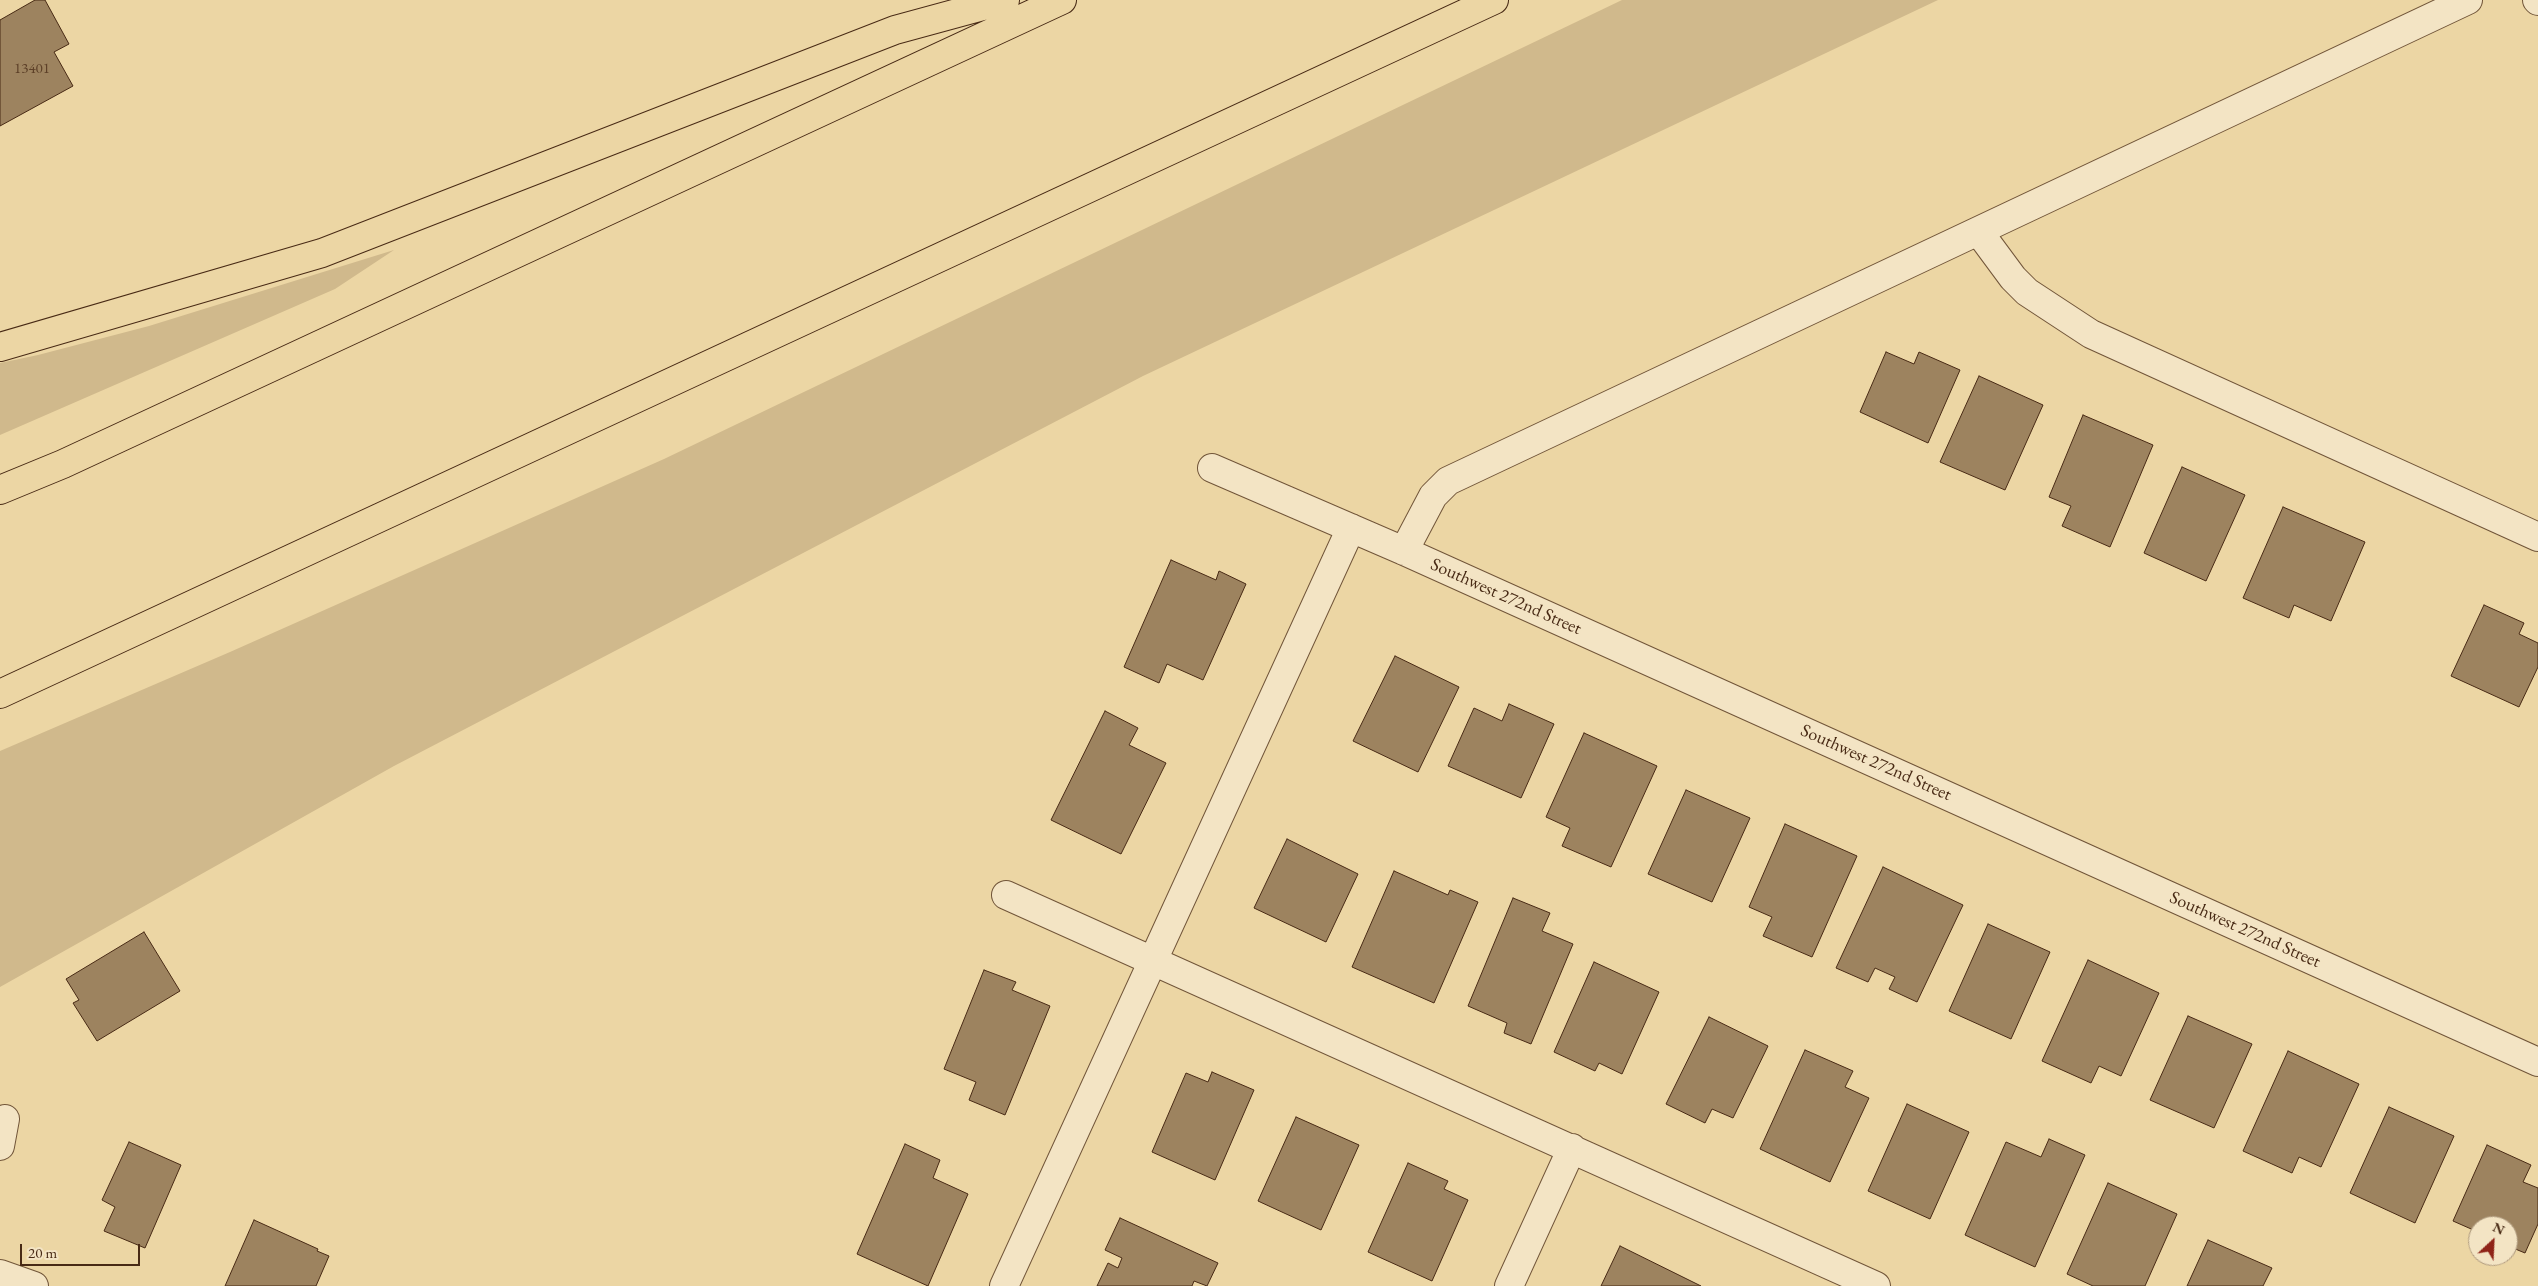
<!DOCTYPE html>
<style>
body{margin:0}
#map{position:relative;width:2538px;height:1286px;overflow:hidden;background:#ecd6a4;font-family:"EB Garamond",serif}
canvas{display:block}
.north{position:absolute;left:2468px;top:1216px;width:50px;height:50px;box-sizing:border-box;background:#f3e4c4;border:1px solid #af9a7e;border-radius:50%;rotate:25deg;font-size:14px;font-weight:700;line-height:20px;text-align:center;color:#482a15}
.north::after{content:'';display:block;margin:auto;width:18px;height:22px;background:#8f2418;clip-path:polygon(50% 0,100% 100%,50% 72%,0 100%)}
.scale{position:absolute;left:20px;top:1244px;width:120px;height:22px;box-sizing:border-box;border:2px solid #482a15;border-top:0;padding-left:6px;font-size:15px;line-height:18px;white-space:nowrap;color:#482a15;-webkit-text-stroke:4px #f3e4c4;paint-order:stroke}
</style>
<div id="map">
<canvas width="2538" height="1286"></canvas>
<div class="north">N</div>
<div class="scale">20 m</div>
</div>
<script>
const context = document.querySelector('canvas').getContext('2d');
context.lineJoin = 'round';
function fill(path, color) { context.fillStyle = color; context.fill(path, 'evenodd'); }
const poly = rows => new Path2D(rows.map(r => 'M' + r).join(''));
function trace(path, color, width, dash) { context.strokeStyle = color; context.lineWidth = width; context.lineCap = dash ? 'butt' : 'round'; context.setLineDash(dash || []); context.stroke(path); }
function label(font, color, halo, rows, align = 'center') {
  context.font = font + ' "EB Garamond",serif'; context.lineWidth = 4; context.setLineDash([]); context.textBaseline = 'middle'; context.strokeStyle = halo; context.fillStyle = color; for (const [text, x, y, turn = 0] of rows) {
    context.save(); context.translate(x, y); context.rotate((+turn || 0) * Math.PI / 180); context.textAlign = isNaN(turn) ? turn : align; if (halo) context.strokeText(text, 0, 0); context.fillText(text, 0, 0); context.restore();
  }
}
const green = poly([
 [1622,0,1938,0,1143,376,394,766,0,987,0,751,230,652,664,459],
 [394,250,335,289,0,435,0,363,38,355,149,326]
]);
const building = poly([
 [35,0,45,0,69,44,54,52,73,86,0,126,0,20,35,0],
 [1886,352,1914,364,1919,352,1960,370,1928,443,1860,412,1886,352],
 [1979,376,2043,405,2005,490,1940,462,1979,376],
 [2083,415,2153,445,2110,547,2062,526,2071,506,2049,497,2083,415],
 [2182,467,2245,495,2206,581,2144,553,2182,467],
 [2283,507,2365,542,2331,621,2294,605,2289,618,2243,598,2283,507],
 [1171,560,1216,580,1219,571,1246,584,1203,680,1167,664,1159,683,1124,667,1171,560],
 [2484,605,2524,623,2519,634,2538,643,2538,667,2519,707,2451,676,2484,605],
 [1395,656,1459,687,1418,772,1353,741,1395,656],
 [1509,704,1554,724,1521,798,1448,766,1474,708,1502,721,1509,704],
 [1105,711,1138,728,1129,745,1166,763,1121,854,1051,820,1105,711],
 [1584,733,1657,766,1611,867,1562,846,1570,828,1546,817,1584,733],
 [1686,790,1750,818,1712,902,1648,874,1686,790],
 [1785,824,1857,856,1812,957,1763,936,1772,917,1749,907,1785,824],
 [1287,839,1358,874,1326,942,1254,908,1287,839],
 [1883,867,1963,905,1917,1002,1889,989,1895,977,1875,968,1868,982,1836,968,1883,867],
 [1394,871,1448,895,1450,890,1478,902,1434,1003,1352,967,1394,871],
 [1513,898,1550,913,1542,931,1573,944,1531,1044,1504,1033,1507,1023,1468,1006,1513,898],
 [1988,924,2050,952,2011,1039,1949,1011,1988,924],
 [144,932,180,991,97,1041,73,1003,79,1000,66,979,144,932],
 [2088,960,2159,993,2121,1076,2099,1066,2091,1083,2042,1061,2088,960],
 [1594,962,1659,992,1622,1074,1599,1063,1595,1071,1554,1052,1594,962],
 [984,970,1016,982,1012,990,1050,1006,1005,1115,969,1100,976,1082,944,1069,984,970],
 [2188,1016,2252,1044,2214,1128,2150,1100,2188,1016],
 [1709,1017,1768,1046,1733,1118,1712,1109,1705,1123,1666,1104,1709,1017],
 [1805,1050,1853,1071,1845,1087,1869,1098,1830,1182,1760,1149,1805,1050],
 [2288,1051,2359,1084,2321,1167,2299,1157,2292,1173,2243,1151,2288,1051],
 [1212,1072,1254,1090,1215,1180,1152,1152,1186,1073,1208,1082,1212,1072],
 [1907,1104,1969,1132,1930,1219,1868,1191,1907,1104],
 [2389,1107,2454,1136,2415,1223,2350,1193,2389,1107],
 [1296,1117,1359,1145,1321,1230,1258,1201,1296,1117],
 [2049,1139,2085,1155,2035,1267,1965,1235,2006,1142,2041,1157,2049,1139],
 [129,1142,181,1165,145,1248,104,1231,115,1207,102,1200,129,1142],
 [905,1144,940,1160,933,1178,968,1194,928,1286,857,1254,905,1144],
 [2487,1145,2531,1165,2523,1182,2538,1188,2538,1224,2525,1253,2508,1246,2508,1226,2478,1226,2478,1232,2453,1221,2487,1145],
 [1408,1163,1448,1181,1444,1189,1468,1200,1432,1281,1368,1252,1408,1163],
 [2108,1183,2177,1214,2145,1286,2093,1286,2067,1274,2108,1183],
 [1120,1218,1218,1263,1207,1286,1194,1281,1192,1286,1097,1286,1108,1263,1118,1268,1122,1258,1105,1250,1120,1218],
 [254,1220,318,1249,317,1251,329,1256,316,1286,225,1286,254,1220],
 [2208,1240,2272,1268,2263,1286,2187,1286,2208,1240],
 [1620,1246,1701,1286,1601,1286,1620,1246]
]);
const minor = poly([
 [2537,0,2538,1],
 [1979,232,2013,278,2027,292,2091,334,2538,537],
 [1212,468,1404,551,2538,1062],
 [1404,551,1433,496,1448,481,2468,0],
 [1006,895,1876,1286],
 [0,1146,5,1119],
 [0,1274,34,1286],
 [1004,1286,1351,528],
 [1509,1286,1572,1148]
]);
const highway = poly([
 [0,347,322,253,895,30,1005,0],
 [0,490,63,464,1062,0],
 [0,694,1494,0]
]);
const numberNames = [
 ["13401",32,69]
];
const streetNames = [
 ["Southwest 272nd Street",1506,597,24],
 ["Southwest 272nd Street",1876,763,24],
 ["Southwest 272nd Street",2245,930,24]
];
fill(green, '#d0b98c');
fill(building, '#9d835f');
trace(building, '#482a15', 1);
trace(minor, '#715539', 30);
trace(highway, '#482a15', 30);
trace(minor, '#f3e4c4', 28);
trace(highway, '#ecd6a4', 28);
label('15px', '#5d4028', null, numberNames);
label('18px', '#482a15', '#f3e4c4', streetNames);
</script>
